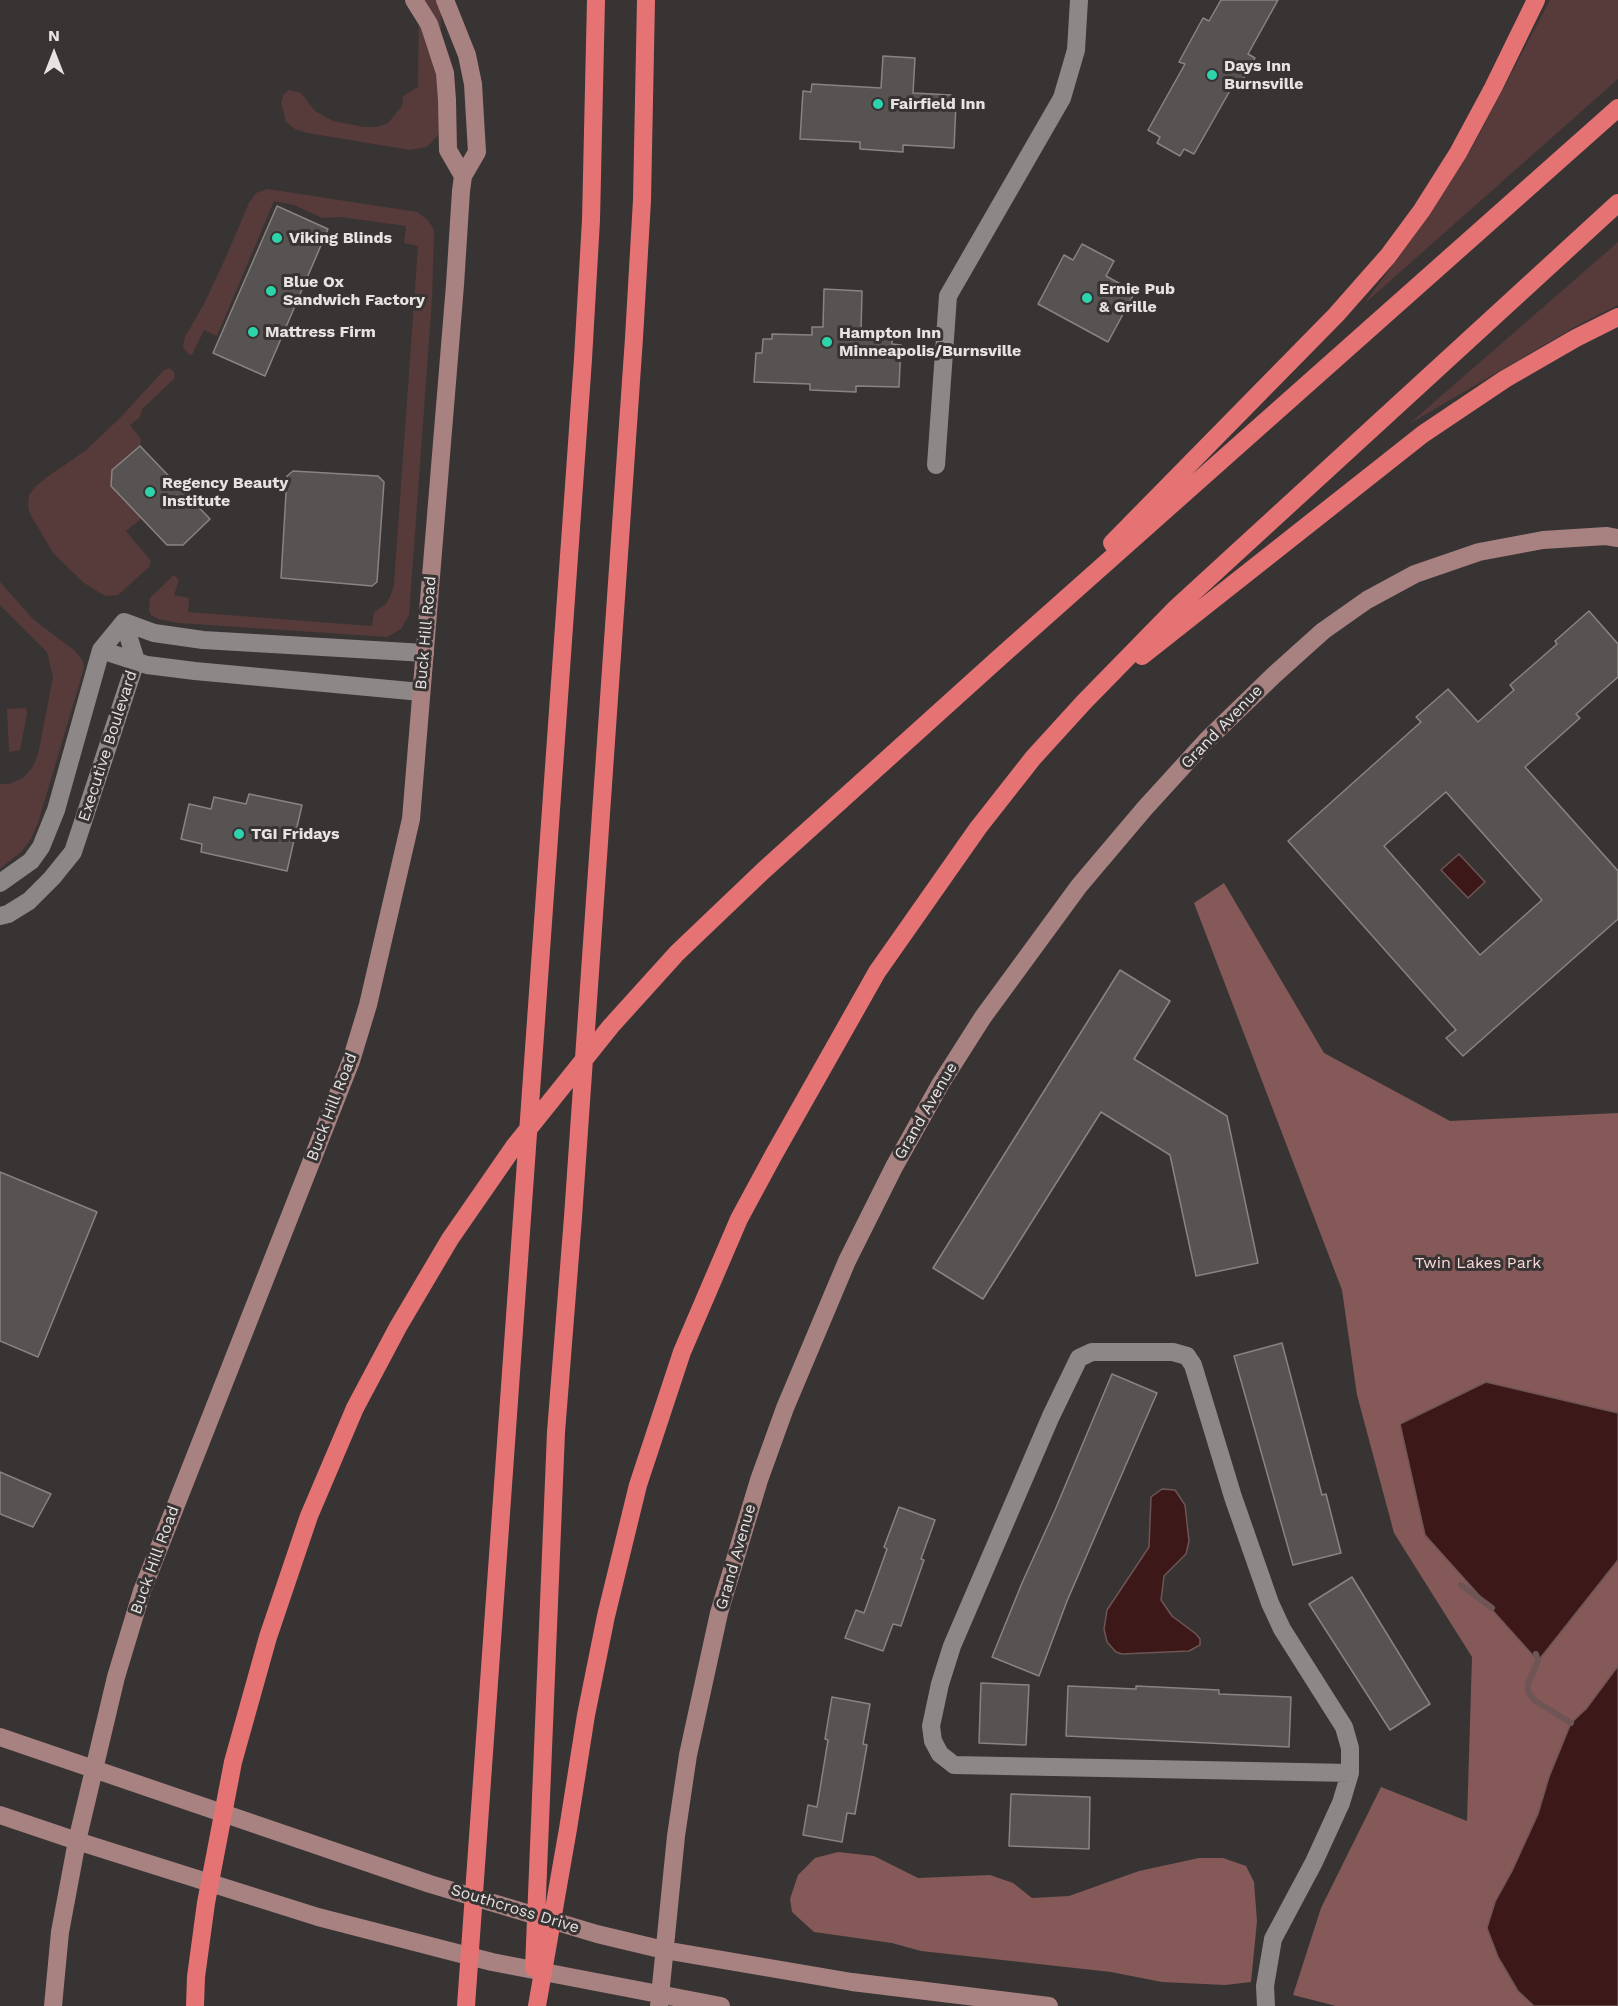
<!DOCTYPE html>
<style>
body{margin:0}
#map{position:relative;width:1618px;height:2006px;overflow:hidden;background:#393434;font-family:"Work Sans",sans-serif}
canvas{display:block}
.north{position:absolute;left:24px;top:24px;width:60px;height:60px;-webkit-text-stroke:4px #393434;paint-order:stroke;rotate:0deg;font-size:16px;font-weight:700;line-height:24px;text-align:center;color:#e7e3e3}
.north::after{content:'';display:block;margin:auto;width:21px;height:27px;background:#e7e3e3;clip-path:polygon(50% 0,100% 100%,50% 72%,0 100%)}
</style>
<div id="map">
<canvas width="1618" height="2006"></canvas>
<div class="north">N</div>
</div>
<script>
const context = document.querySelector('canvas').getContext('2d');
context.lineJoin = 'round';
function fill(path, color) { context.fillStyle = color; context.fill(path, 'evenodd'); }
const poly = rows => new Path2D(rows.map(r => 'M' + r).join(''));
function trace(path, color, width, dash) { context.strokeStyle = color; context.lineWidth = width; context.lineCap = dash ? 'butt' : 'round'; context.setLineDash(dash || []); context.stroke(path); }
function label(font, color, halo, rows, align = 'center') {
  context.font = font + ' "Work Sans",sans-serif'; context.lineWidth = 6; context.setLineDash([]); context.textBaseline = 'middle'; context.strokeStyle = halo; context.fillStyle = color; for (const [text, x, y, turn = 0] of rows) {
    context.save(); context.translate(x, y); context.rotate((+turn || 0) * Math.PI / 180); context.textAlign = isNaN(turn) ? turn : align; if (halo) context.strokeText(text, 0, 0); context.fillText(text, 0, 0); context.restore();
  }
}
const green = poly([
 [419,0,441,0,440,127,438,135,427,147,410,150,308,133,295,129,286,122,281,102,284,94,289,90,301,93,315,111,333,121,364,127,378,127,388,123,402,106,403,96,418,87],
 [1550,0,1618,0,1618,79,1364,304,1419,229,1474,144],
 [268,189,417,212,428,220,434,230,432,299,409,615,401,629,387,637,179,623,158,619,151,615,149,610,150,598,174,575,179,580,174,595,189,598,188,612,372,626,374,612,386,604,391,595,394,584,418,246,404,243,406,226,341,217,322,218,294,205,274,201,217,336,204,330,192,355,188,354,183,347,185,337,205,302,225,259,249,203,256,193],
 [1618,242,1618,305,1580,324,1409,424],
 [169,368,174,372,175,378,142,409,140,417,130,425,141,439,140,446,112,470,111,486,142,518,126,531,151,561,149,567,118,595,105,596,84,583,53,553,29,512,28,504,29,495,36,486,47,477,85,451,120,418,164,370],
 [0,582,34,620,75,651,83,661,84,668,38,823,31,839,22,851,0,869,0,784,9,784,23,778,32,768,38,755,53,677,47,652,0,605],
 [26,708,27,714,20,750,9,752,7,709]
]);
const forest = poly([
 [1224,883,1324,1053,1450,1121,1618,1113,1618,1666,1586,1709,1571,1723,1549,1777,1538,1814,1512,1871,1495,1902,1487,1928,1498,1957,1518,1991,1534,2006,1336,2006,1293,1995,1321,1908,1381,1787,1467,1821,1472,1657,1394,1533,1357,1395,1342,1290,1194,903],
 [838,1852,874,1856,918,1878,990,1875,1013,1883,1032,1898,1069,1896,1139,1871,1199,1858,1223,1858,1246,1866,1254,1882,1257,1921,1251,1982,1225,1985,1162,1982,1111,1972,921,1951,892,1943,814,1932,792,1912,790,1899,798,1875,815,1858]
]);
const water = poly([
 [1459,854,1485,882,1468,898,1441,870,1459,854],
 [1486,1382,1618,1413,1618,1560,1538,1661,1425,1535,1400,1424,1486,1382],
 [1162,1489,1175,1490,1185,1505,1189,1541,1186,1554,1164,1576,1161,1600,1172,1616,1196,1634,1200,1639,1200,1645,1189,1651,1122,1654,1116,1652,1107,1642,1104,1629,1107,1610,1149,1547,1151,1497,1162,1489],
 [1618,1666,1618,2006,1534,2006,1518,1991,1498,1957,1487,1928,1495,1902,1512,1871,1538,1814,1549,1777,1571,1723,1586,1709,1618,1666]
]);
const stream = poly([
 [1461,1585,1492,1608],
 [1536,1654,1538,1661,1528,1684,1528,1691,1534,1700,1571,1723]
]);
const building = poly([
 [1221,0,1278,0,1248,54,1255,58,1241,83,1236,80,1194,154,1184,149,1180,156,1157,143,1160,137,1148,130,1185,64,1179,62,1203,18,1209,21,1221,0],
 [883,56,915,58,913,93,951,95,950,104,956,104,954,148,903,145,903,152,860,149,860,142,800,139,803,91,811,92,812,84,881,88,883,56],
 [277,206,328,229,265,376,213,353,277,206],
 [1082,244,1114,261,1106,276,1135,292,1108,342,1038,304,1064,255,1073,260,1082,244],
 [824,289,862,291,861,331,869,331,868,338,892,338,892,344,901,345,899,387,856,386,856,392,810,390,810,384,754,382,756,353,762,353,763,339,772,339,772,334,812,335,812,327,823,327,824,289],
 [140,446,210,519,183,545,167,545,111,486,112,470,140,446],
 [293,471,378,476,384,482,377,582,372,586,281,578,287,476,293,471],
 [1589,611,1618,644,1618,677,1576,714,1580,718,1525,767,1618,871,1618,919,1463,1056,1446,1038,1456,1030,1288,841,1421,722,1416,717,1448,689,1478,722,1514,690,1510,685,1557,644,1555,641,1589,611],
 [1446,792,1542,900,1480,955,1384,846,1446,792],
 [249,794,302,805,287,871,201,852,202,844,181,839,189,804,211,809,214,797,246,804,249,794],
 [1120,970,1170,1001,1134,1059,1227,1116,1258,1263,1196,1276,1170,1155,1101,1112,983,1299,933,1268,1120,970],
 [0,1172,97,1212,38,1357,0,1341,0,1172],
 [1282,1343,1322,1495,1326,1494,1341,1553,1293,1565,1234,1356,1282,1343],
 [1112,1374,1157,1393,1067,1601,1039,1676,992,1657,1022,1583,1055,1510,1112,1374],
 [0,1472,51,1494,33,1527,0,1514,0,1472],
 [899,1507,935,1520,921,1559,924,1560,901,1626,893,1624,883,1651,845,1638,856,1610,864,1613,887,1549,884,1547,899,1507],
 [1352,1577,1430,1704,1390,1730,1309,1604,1352,1577],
 [981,1683,1029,1685,1026,1745,979,1743,981,1683],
 [1068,1686,1136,1689,1136,1686,1219,1690,1219,1694,1291,1697,1289,1747,1066,1736,1068,1686],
 [832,1697,870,1704,863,1744,867,1745,855,1814,847,1813,842,1842,803,1835,808,1805,817,1807,828,1740,825,1739,832,1697],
 [1011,1794,1090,1797,1089,1849,1009,1846,1011,1794]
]);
const street = poly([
 [936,465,948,296,1062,98,1076,50,1079,0],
 [124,622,154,633,203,640,425,653],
 [101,650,147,665,195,671,421,692],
 [0,883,31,861,41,847,56,810,101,650,124,622],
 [0,916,8,914,29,901,52,878,73,852,136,661,124,622],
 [1266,2006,1265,1986,1273,1939,1314,1862,1341,1803,1350,1773,1350,1748,1344,1727,1282,1629,1270,1603,1233,1497,1193,1365,1187,1356,1173,1352,1092,1352,1079,1358,1051,1416,952,1646,940,1684,931,1726,933,1741,940,1754,954,1765,1350,1773]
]);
const secondary = poly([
 [414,0,429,24,445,73,447,100,448,150,463,176],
 [0,1737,430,1884,597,1934,664,1950,852,1982,1049,2006],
 [0,1815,77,1841,318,1917,492,1962,721,2006],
 [53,2006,60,1932,77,1841,116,1677,142,1591,351,1061,368,1005,411,819,455,285,461,191,463,176,477,152,473,84,467,55,445,0],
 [659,2006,676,1836,688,1755,719,1613,759,1480,785,1408,847,1261,894,1167,941,1083,983,1017,1079,886,1145,808,1207,740,1274,675,1323,631,1367,600,1415,574,1479,552,1543,540,1606,536,1618,538]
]);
const highway = poly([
 [1112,543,1336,315,1388,256,1422,210,1458,153,1493,88,1536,0],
 [1142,656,1423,434,1505,379,1576,338,1618,317],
 [534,1968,556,1432,573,1217,634,338,642,200,646,0],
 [195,2006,196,1977,206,1903,233,1762,268,1637,309,1516,355,1408,398,1327,450,1239,513,1148,611,1026,677,953,764,870,999,658,1618,108],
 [466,2006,583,359,591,220,596,0],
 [537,2006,568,1829,586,1715,606,1616,638,1485,682,1352,739,1219,773,1156,877,972,978,828,1033,758,1084,702,1174,610,1618,203]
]);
const markers = [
 [1212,75,6,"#2dd4ab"],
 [878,104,6,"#2dd4ab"],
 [277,238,6,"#2dd4ab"],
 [271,291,6,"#2dd4ab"],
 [1087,298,6,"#2dd4ab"],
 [253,332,6,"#2dd4ab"],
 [827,342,6,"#2dd4ab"],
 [150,492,6,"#2dd4ab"],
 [239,834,6,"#2dd4ab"]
];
const poiNames = [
 ["Days Inn",1224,66],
 ["Burnsville",1224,84],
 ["Fairfield Inn",890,104],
 ["Viking Blinds",289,238],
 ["Blue Ox",283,282],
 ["Sandwich Factory",283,300],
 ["Ernie Pub",1099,289],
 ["& Grille",1099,307],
 ["Mattress Firm",265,332],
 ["Hampton Inn",839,333],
 ["Minneapolis/Burnsville",839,351],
 ["Regency Beauty",162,483],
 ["Institute",162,501],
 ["TGI Fridays",251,834]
];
const streetNames = [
 ["Buck Hill Road",426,633,-85],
 ["Grand Avenue",1222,727,-46],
 ["Executive Boulevard",108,746,-72],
 ["Buck Hill Road",332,1107,-69],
 ["Grand Avenue",926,1111,-60],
 ["Grand Avenue",736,1557,-74],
 ["Buck Hill Road",155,1560,-70],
 ["Southcross Drive",515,1909,17]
];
const parkNames = [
 ["Twin Lakes Park",1478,1263]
];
fill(green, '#573a3a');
fill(forest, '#845958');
fill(water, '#3c1818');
trace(water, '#6f5555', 1.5);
trace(stream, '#6f5555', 6);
fill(building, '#585353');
trace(building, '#898483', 1.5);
trace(street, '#8d8787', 18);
trace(secondary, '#a88181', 18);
trace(highway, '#e67374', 18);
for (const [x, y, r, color] of markers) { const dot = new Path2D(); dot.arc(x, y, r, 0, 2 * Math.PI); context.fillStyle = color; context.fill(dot); trace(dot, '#393434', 2); }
label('bold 16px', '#e7e3e3', '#393434', poiNames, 'left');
label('16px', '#e7e3e3', '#393434', streetNames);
label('16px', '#fadbda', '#393434', parkNames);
</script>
